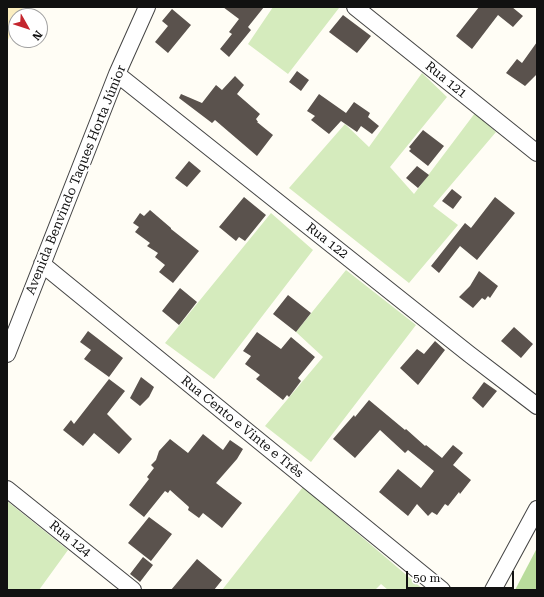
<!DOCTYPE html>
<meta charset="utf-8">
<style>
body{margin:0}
#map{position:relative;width:544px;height:597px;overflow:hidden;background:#fffdf5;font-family:"Roboto Serif",serif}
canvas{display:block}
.frame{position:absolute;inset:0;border:8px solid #111;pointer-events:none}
.north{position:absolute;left:8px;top:8px;width:40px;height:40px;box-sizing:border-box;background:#fff;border:1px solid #a0a0a0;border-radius:50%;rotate:129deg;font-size:11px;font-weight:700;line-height:16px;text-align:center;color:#111}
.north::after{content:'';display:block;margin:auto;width:14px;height:18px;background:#c4262e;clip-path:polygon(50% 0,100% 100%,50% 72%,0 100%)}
.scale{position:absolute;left:406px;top:571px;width:108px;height:18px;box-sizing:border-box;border:2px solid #111;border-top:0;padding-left:5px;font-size:12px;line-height:14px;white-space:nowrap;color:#111;-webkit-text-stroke:3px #fff;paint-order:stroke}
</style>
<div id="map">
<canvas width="544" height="597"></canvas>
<div class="frame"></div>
<div class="north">N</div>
<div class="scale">50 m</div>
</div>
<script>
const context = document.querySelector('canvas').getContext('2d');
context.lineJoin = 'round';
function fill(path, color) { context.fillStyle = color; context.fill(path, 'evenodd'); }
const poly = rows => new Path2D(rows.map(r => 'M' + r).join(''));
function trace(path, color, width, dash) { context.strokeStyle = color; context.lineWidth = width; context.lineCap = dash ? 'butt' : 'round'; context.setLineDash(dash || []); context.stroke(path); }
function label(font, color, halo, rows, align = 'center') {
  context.font = font + ' "Roboto Serif",serif'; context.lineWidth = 4; context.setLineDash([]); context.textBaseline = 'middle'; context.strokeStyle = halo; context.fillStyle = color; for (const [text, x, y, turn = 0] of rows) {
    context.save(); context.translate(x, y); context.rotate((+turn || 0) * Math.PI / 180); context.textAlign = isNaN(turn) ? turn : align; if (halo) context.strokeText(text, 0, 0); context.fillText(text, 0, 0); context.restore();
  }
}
const green = poly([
 [273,7,337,7,339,8,288,74,248,44],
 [422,73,447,97,390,167,414,194,475,113,496,132,433,206,458,225,409,283,289,188,345,124,369,147],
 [271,213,313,250,214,379,165,343],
 [346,270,416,325,311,462,265,426,323,357,296,332],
 [303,487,424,590,388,590,381,584,375,590,222,590],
 [7,501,68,550,39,590,7,589]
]);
const forest = poly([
 [537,548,537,590,515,590]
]);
const sand = poly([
 [7,7,23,7,19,16,16,16,16,23,7,42]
]);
const building = poly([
 [223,7,264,7,248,27,251,30,229,57,220,49,232,34,229,32,239,19],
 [479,7,512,7,523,16,513,27,498,15,472,49,456,36],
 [172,9,191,25,168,53,155,42,168,26,162,21],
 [343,15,371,36,357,53,329,32],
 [537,42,537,74,525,86,506,73,517,59,522,63],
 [297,71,309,80,301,91,289,82],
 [235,76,244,85,237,94,260,114,256,119,258,122,257,122,273,135,257,156,215,120,212,123,179,98,181,94,202,103,216,85,222,90],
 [319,94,346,113,354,102,370,113,368,117,379,126,372,134,361,126,357,132,341,121,329,134,311,120,315,116,307,111],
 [423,130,444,146,428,166,409,151,411,149,409,147],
 [189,161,201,171,187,187,175,178],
 [417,166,429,175,418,188,406,178],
 [452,189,462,197,453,209,442,201],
 [244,197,266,215,245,241,239,237,236,241,219,227],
 [495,197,515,213,477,260,460,246,439,273,431,266,465,223,471,228],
 [150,210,171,228,171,229,199,251,173,283,159,272,165,265,155,257,158,253,147,246,150,243,135,232,139,227,133,223,140,213,144,216],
 [479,271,498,286,490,298,488,296,485,300,482,298,473,308,459,297,470,286],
 [180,288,197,302,179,325,162,311],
 [288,295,311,313,296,332,273,314],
 [514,327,533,344,521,358,501,341],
 [88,331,123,358,109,377,84,359,91,350,80,342],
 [257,332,281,349,291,337,315,357,298,378,301,381,289,397,287,395,283,400,256,379,260,375,245,364,251,356,243,351],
 [435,341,445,350,418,385,400,368,417,349,424,354],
 [141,377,154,387,149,397,140,406,130,398],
 [109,379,125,391,107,414,132,439,119,454,94,433,83,446,63,430,71,420,74,424],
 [484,382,497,391,483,408,472,398],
 [369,400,405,430,406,429,425,446,426,445,442,458,453,445,463,453,453,465,471,480,460,494,459,492,448,506,445,504,437,515,432,512,428,516,417,504,408,516,379,492,398,469,421,488,434,471,408,450,405,453,380,430,355,458,333,439,354,415,355,417],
 [203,434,223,450,230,440,243,449,237,459,216,483,242,503,222,528,203,513,199,518,188,510,189,507,170,490,168,493,165,491,144,517,129,505,149,479,147,477,154,468,151,465,156,460,159,451,170,439,188,453],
 [149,517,172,534,151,561,128,543],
 [143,557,153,565,140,582,130,574],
 [197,559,222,580,214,590,171,590]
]);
const minor = poly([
 [355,7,537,153],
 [117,74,469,354,537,406],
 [42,264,442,590],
 [7,354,117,74,147,7],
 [7,489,133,590],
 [493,590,537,509]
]);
const streetNames = [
 ["Rua 121",446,80,39],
 ["Avenida Benvindo Taques Horta Júnior",76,180,-68],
 ["Rua 122",327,241,38],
 ["Rua Cento e Vinte e Três",242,427,39],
 ["Rua 124",70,539,39]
];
fill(green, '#d5ebbd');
fill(forest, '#b9dc9c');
fill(sand, '#fbeec1');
fill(building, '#5a524d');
trace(minor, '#444', 18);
trace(minor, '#fff', 16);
label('13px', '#111', '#fff', streetNames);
</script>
